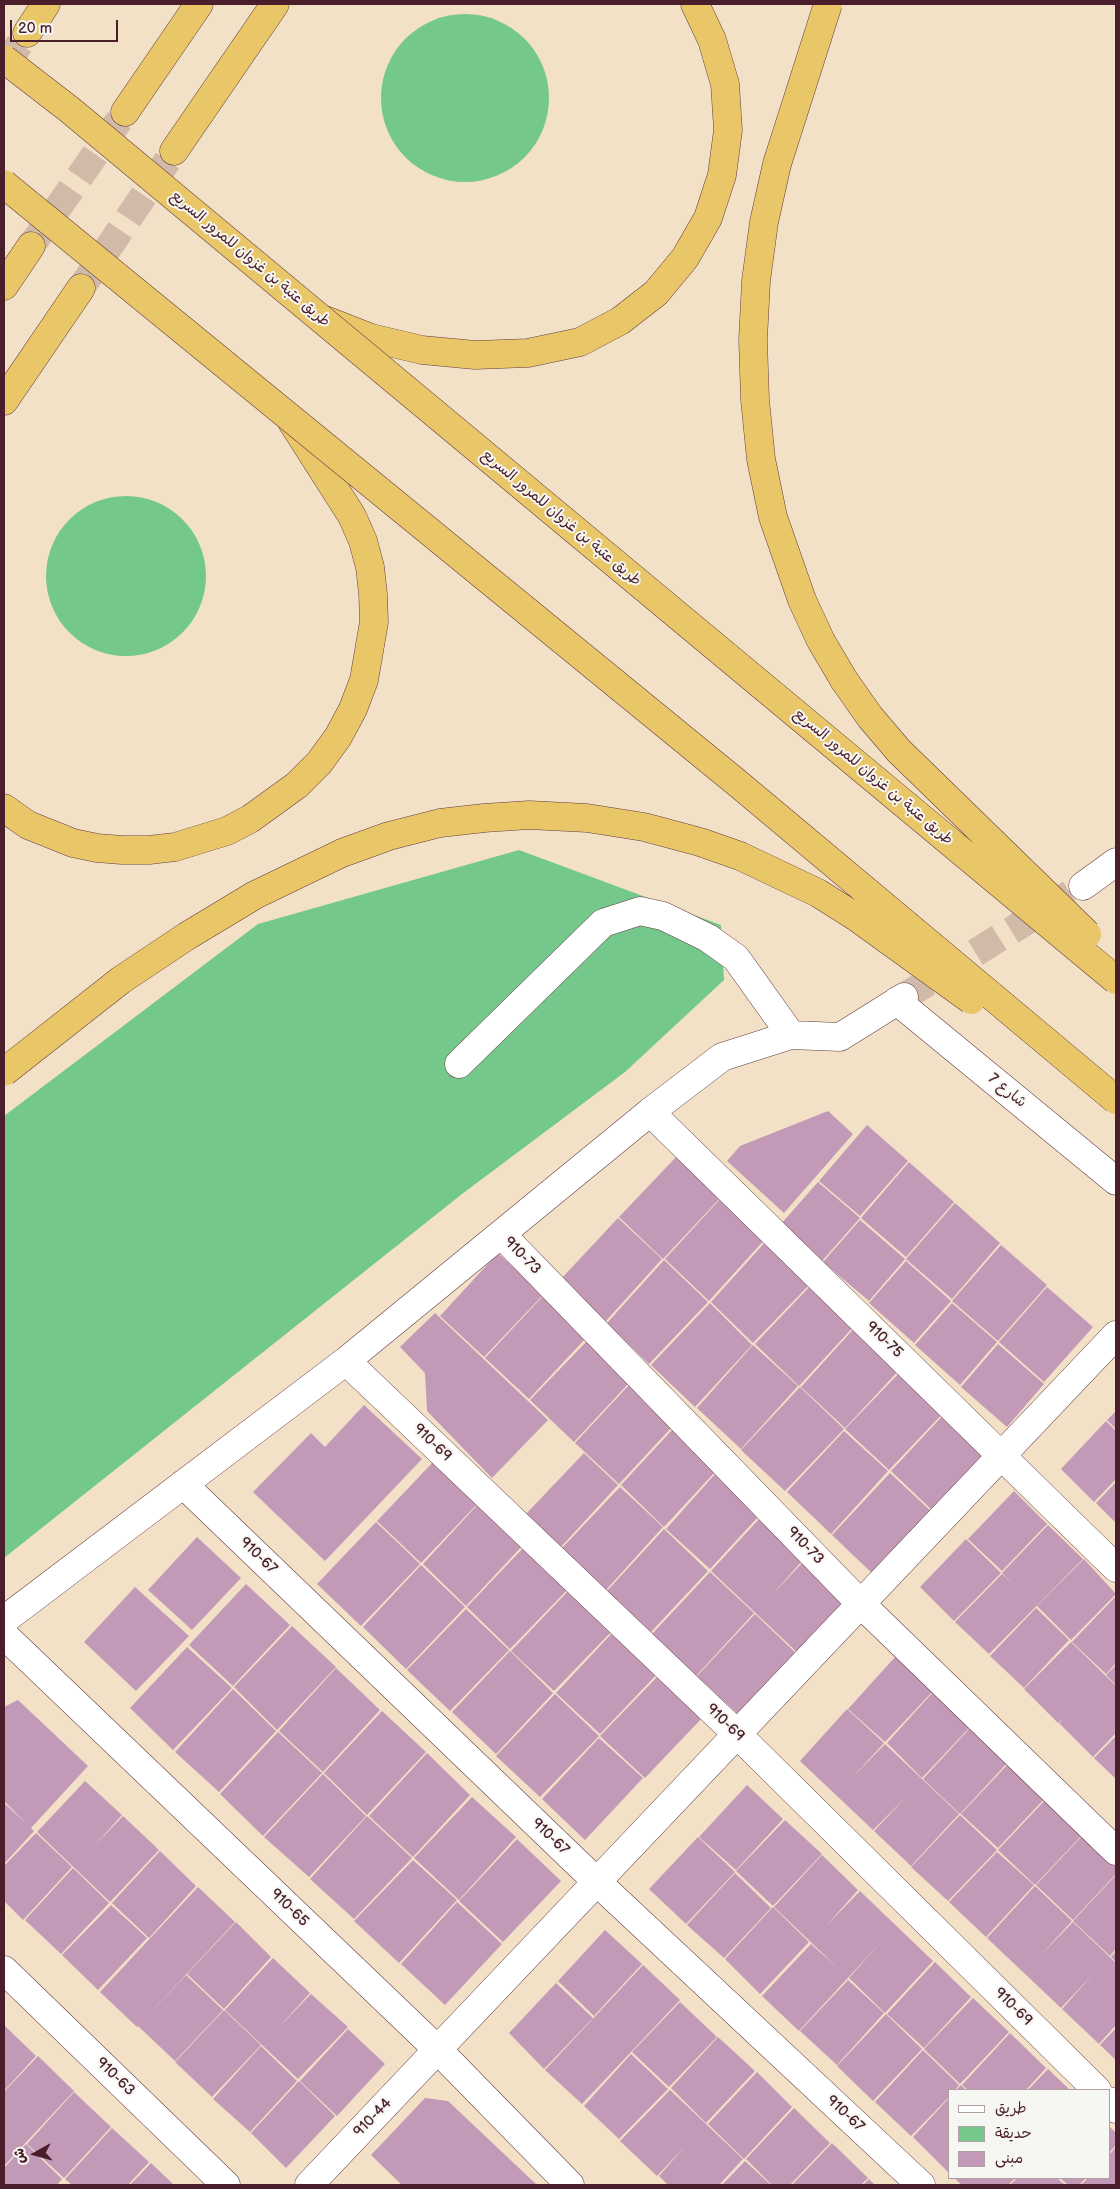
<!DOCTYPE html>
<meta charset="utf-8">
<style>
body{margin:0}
#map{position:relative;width:1120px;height:2189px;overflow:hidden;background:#f3e1c7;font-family:"Balsamiq Sans","Playpen Sans Arabic",sans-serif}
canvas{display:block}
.frame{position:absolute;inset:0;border:5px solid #4a1f2b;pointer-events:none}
.legend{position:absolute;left:948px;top:2089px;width:162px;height:90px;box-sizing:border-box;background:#f6f6f2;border:1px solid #b1a0a2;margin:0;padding:6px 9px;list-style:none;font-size:15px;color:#4a1f2b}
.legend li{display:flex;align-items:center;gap:10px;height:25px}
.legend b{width:25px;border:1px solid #b1a0a2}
.north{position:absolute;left:10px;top:2129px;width:50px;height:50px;-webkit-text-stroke:4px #f6f6f2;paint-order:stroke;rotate:263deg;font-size:14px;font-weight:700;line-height:20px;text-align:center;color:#4a1f2b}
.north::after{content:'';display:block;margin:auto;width:18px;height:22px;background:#4a1f2b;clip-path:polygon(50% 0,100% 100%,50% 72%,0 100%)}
.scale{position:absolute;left:10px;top:20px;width:108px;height:22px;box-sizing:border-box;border:2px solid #4a1f2b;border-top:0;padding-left:6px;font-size:15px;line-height:18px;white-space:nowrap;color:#4a1f2b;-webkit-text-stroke:4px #f6f6f2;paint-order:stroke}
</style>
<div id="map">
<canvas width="1120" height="2189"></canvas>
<div class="frame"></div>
<ul class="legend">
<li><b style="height:6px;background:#fff"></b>طريق</li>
<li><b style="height:14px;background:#74c88c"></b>حديقة</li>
<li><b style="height:14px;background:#c29ab7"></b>مبنى</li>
</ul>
<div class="north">ش</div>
<div class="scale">20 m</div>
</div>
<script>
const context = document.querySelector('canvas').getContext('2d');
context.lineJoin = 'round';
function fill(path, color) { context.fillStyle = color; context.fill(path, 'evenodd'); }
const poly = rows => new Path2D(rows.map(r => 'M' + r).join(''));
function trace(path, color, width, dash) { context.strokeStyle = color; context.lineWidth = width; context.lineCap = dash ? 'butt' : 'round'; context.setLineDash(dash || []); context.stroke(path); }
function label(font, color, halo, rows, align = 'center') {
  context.font = font + ' "Balsamiq Sans","Playpen Sans Arabic",sans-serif'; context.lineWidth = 4; context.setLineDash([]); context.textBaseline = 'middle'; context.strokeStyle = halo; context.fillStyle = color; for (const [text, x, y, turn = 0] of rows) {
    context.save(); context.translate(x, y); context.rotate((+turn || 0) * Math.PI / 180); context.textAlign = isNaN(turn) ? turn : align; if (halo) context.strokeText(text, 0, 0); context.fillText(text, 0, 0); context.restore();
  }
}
const green = poly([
 '381 98a84 84 0 1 1 168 0a84 84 0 1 1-168 0Z',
 '46 576a80 80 0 1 1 160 0a80 80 0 1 1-160 0Z',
 [519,850,721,925,724,980,625,1072,462,1194,4,1558,4,1116,258,924]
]);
const building = poly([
 [828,1111,853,1134,784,1213,727,1161,740,1146],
 [867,1125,908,1161,860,1216,819,1181],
 [678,1155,722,1196,663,1259,619,1217],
 [909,1162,954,1202,906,1257,861,1218],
 [818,1182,860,1218,822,1261,781,1224],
 [722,1197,766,1238,709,1301,665,1259],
 [955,1203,1000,1243,952,1299,906,1259],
 [618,1218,662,1259,605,1322,560,1280],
 [860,1220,905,1259,869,1301,823,1262],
 [768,1239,812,1282,753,1343,711,1302],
 [1001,1245,1047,1285,998,1341,952,1301],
 [498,1253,543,1295,484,1357,440,1316],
 [664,1260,708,1302,649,1364,607,1323],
 [906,1261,951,1301,914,1343,869,1303],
 [814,1282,856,1324,799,1386,755,1344],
 [1047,1287,1093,1327,1044,1382,999,1342],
 [543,1296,585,1339,529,1399,485,1358],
 [710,1303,752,1345,695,1407,651,1365],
 [952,1303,997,1342,960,1385,915,1345],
 [435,1313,548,1420,492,1478,427,1411,425,1373,400,1347],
 [858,1324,902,1367,845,1428,801,1387],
 [587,1341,628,1384,574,1442,530,1400],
 [998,1344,1044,1384,1007,1427,961,1387],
 [753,1345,798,1386,741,1449,697,1408],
 [904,1368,948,1408,889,1470,845,1429],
 [629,1385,671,1428,619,1484,575,1443],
 [800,1387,844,1429,785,1491,741,1450],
 [364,1405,422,1459,325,1561,253,1492,311,1433,325,1447],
 [948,1410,992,1451,935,1513,891,1471],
 [1116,1411,1116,1429,1107,1420],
 [1106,1421,1116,1431,1116,1479,1094,1502,1061,1469],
 [673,1429,715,1472,664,1527,621,1485],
 [844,1431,888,1471,831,1534,787,1492],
 [584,1453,618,1485,560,1548,525,1515],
 [436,1459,480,1501,421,1563,377,1521],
 [716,1473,758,1517,710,1569,666,1529],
 [890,1473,934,1514,875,1576,832,1535],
 [1116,1482,1116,1523,1096,1503],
 [620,1487,663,1527,606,1590,562,1548],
 [1014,1491,1047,1524,1002,1571,968,1539],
 [480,1502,524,1544,466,1606,423,1564],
 [760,1518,802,1561,770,1597,803,1562,842,1603,800,1655,711,1571],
 [376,1522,420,1564,361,1626,317,1584],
 [1048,1525,1083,1559,989,1654,955,1622,1002,1574,1013,1584,1002,1573],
 [664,1529,708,1571,651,1632,607,1591],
 [197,1537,241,1578,192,1630,148,1590],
 [966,1539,1001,1573,954,1621,920,1587],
 [525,1546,569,1588,510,1649,467,1607],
 [1084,1559,1116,1594,1071,1640,1037,1606],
 [421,1565,465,1607,406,1669,363,1627],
 [710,1572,754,1613,696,1676,652,1634],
 [246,1584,290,1625,233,1686,189,1645],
 [135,1587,189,1636,136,1691,84,1642],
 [570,1589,613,1630,554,1691,511,1651],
 [1116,1596,1116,1663,1106,1674,1072,1642],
 [1036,1608,1069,1640,1024,1688,990,1656],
 [466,1609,509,1650,450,1711,407,1670],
 [755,1614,799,1656,741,1717,697,1676],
 [292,1626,336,1667,277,1730,234,1687],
 [614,1631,658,1673,600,1734,556,1693],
 [1071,1642,1116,1686,1116,1733,1093,1757,1059,1723,1063,1719,1058,1723,1024,1689],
 [187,1647,232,1688,173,1750,130,1708],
 [510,1651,553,1693,496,1754,452,1712],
 [896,1656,933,1691,885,1742,848,1709],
 [1116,1665,1116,1685,1106,1675],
 [336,1668,380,1710,323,1772,279,1731],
 [659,1675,703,1717,645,1778,600,1736],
 [233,1689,276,1731,219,1792,175,1752],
 [934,1691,971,1726,922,1778,887,1743],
 [555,1694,599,1736,540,1797,496,1756],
 [18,1700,88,1766,31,1828,34,1831,4,1864,4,1803,26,1823,4,1801,4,1707],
 [847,1709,884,1743,851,1779,885,1744,959,1814,911,1866,874,1831,907,1796,873,1830,800,1761],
 [382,1711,426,1752,367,1815,324,1773],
 [971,1727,1008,1762,960,1814,923,1779],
 [278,1732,322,1773,263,1836,220,1794],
 [1116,1736,1116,1779,1094,1758],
 [599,1738,643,1778,585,1840,542,1799],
 [427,1753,470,1795,413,1857,369,1816],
 [1009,1763,1046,1797,998,1848,961,1814],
 [323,1774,366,1816,309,1877,264,1837],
 [85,1781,122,1815,94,1846,123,1816,159,1850,110,1902,37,1832],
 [747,1785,783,1819,736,1870,699,1837],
 [472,1797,516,1837,459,1900,414,1858],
 [1047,1798,1084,1833,1035,1885,998,1850],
 [960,1815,997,1850,948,1901,911,1867],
 [367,1816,412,1858,354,1919,310,1879],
 [785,1820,822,1854,773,1906,736,1871],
 [36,1833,72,1867,23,1920,4,1901,4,1866],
 [1084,1834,1116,1865,1116,1874,1073,1920,1036,1885],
 [698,1837,735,1872,686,1924,649,1889],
 [517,1839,561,1881,503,1942,459,1901],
 [160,1851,196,1886,149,1938,112,1903],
 [997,1852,1034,1885,986,1937,949,1902],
 [822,1855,858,1890,826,1926,860,1891,933,1961,885,2013,849,1978,881,1942,799,2031,762,1996,811,1944,838,1968,774,1907],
 [413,1860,457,1900,399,1963,354,1921],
 [73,1868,109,1903,61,1954,25,1920],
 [735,1873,771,1908,724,1958,687,1925],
 [1116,1875,1116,1949,1110,1956,1073,1921],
 [1035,1886,1072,1921,1039,1957,1073,1922,1116,1963,1116,2025,1099,2044,1062,2009,1094,1973,1061,2008,987,1938],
 [198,1887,235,1922,137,2027,100,1992],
 [457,1902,502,1944,445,2005,401,1964],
 [111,1905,147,1938,98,1990,62,1955],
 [773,1907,809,1942,760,1994,725,1959],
 [236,1922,271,1957,224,2009,187,1974],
 [605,1930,642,1964,594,2016,558,1981],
 [1116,1951,1116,1962,1111,1957],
 [273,1958,310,1993,277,2029,311,1994,348,2027,298,2079,225,2010],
 [935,1962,971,1997,924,2048,887,2014],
 [643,1965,680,2000,582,2104,545,2070],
 [186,1975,223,2010,175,2061,138,2026],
 [848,1980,884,2013,837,2065,800,2031],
 [556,1983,593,2018,544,2069,509,2033],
 [973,1998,1009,2032,960,2084,924,2049],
 [680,2002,717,2037,669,2087,632,2052],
 [224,2010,261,2045,212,2097,175,2062],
 [886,2014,922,2049,873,2101,837,2066],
 [4,2025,36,2056,4,2091],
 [1116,2028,1116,2060,1100,2045],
 [348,2029,385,2064,337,2116,300,2081],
 [1010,2033,1046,2068,1026,2090,968,2090,962,2085],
 [718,2037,755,2071,706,2123,671,2088],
 [261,2046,297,2081,250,2132,213,2099],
 [923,2050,959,2085,955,2090,949,2090,949,2097,911,2136,875,2102],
 [631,2054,668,2089,619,2139,584,2106],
 [38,2056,74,2091,4,2166,4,2092],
 [1048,2069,1070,2090,1028,2090],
 [757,2072,792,2107,744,2159,708,2124],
 [299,2081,335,2116,286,2168,251,2133],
 [961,2085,966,2090,956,2090],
 [670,2090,743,2159,719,2185,668,2185,659,2176,686,2145,657,2176,620,2141],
 [74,2092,111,2127,64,2178,27,2144],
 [425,2098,448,2101,537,2185,402,2185,371,2155],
 [949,2098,949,2173,913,2137],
 [794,2108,830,2143,790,2185,772,2185,746,2159],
 [1109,2126,1116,2133,1116,2145,1109,2153],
 [112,2128,149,2162,128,2185,72,2185,65,2179],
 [832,2143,868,2178,861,2185,792,2185],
 [26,2144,62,2179,57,2185,4,2185,4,2168],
 [1116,2147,1116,2185,1081,2185,1088,2178,1109,2178,1109,2155],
 [745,2161,771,2185,722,2185],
 [151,2163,174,2185,130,2185],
 [954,2178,1015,2178,1008,2185,962,2185],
 [1017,2178,1057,2178,1065,2185,1010,2185],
 [1060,2178,1086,2178,1079,2185,1068,2185],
 [869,2179,875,2185,863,2185]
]);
const minorTunnel = poly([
 [904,997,1083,886]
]);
const highwayTunnel = poly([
 [4,67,27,33],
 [31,246,125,112],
 [81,288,174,151]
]);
const minor = poly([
 [1083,886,1116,862],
 [897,1001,1116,1181],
 [459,1064,603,923,640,911,663,916,708,938,736,958,791,1035],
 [650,1112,1116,1568],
 [501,1234,861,1604,1116,1851],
 [346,1361,737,1734,1097,2090],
 [183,1484,597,1882,921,2185],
 [4,1620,346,1361,650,1112,722,1057,791,1035,840,1037,904,997],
 [4,1635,438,2050,570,2185],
 [4,1970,226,2185],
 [1109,2101,1116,2109],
 [309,2185,1116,1335]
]);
const highway = poly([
 [27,33,46,4],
 [125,112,199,4],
 [174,151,275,4],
 [4,286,31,246],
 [325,320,371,338,422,350,475,355,528,353,580,342,620,321,656,293,685,258,708,218,722,175,728,130,725,84,712,40,695,4],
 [4,401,81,288],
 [4,808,28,825,73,843,97,848,122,850,149,850,175,847,227,831,250,819,297,785,319,763,338,737,353,709,364,680,374,622,373,594,370,567,363,541,352,516,292,422]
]);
const highwayBridge = poly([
 [828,4,777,164,764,222,756,281,753,340,755,400,761,459,773,517,802,600,821,641,844,680,870,717,899,751,1087,934],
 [4,59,70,110,1116,980],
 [4,184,736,782,1116,1100],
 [4,1072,121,980,187,936,255,895,342,853,389,836,440,823,484,818,529,815,587,818,644,827,700,842,740,856,818,893,856,917,971,1000]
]);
const streetNames = [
 ["طريق عتبة بن غزوان للمرور السريع",250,259,40],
 ["طريق عتبة بن غزوان للمرور السريع",561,518,40],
 ["طريق عتبة بن غزوان للمرور السريع",873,777,40],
 ["شارع 7",1007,1091,39],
 ["910-73",522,1256,46],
 ["910-75",884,1340,44],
 ["910-69",432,1443,44],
 ["910-73",805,1546,46],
 ["910-67",258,1556,44],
 ["910-69",725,1723,44],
 ["910-67",550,1837,44],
 ["910-65",289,1908,44],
 ["910-69",1013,2007,45],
 ["910-63",115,2077,44],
 ["910-67",845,2114,43],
 ["910-44",373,2118,-46]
];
fill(green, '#74c88c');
fill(building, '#c29ab7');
trace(minorTunnel, '#d1baa8', 28, [28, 14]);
trace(highwayTunnel, '#d1baa8', 28, [28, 14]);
trace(minor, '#633c42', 29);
trace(highway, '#633c42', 29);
trace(minor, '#fff', 28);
trace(highway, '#e9c769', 28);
trace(highwayBridge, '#633c42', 29, []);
trace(highwayBridge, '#e9c769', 28);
label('15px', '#4a1f2b', '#f6f6f2', streetNames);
</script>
